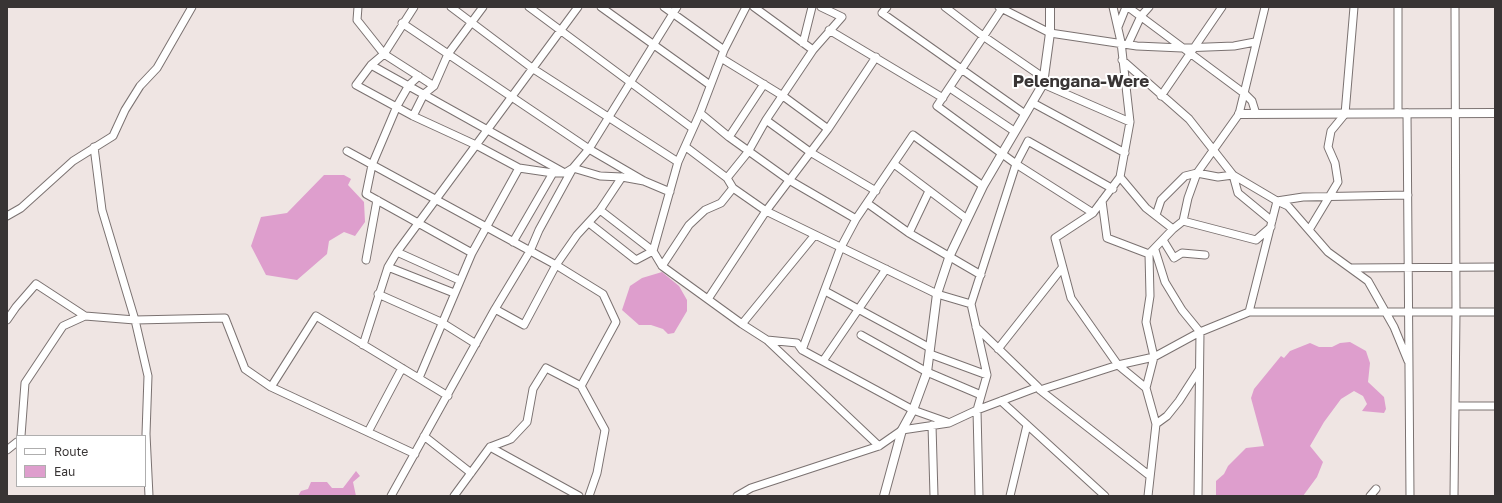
<!DOCTYPE html>
<style>
body{margin:0}
#map{position:relative;width:1502px;height:503px;overflow:hidden;background:#efe5e3;font-family:"Golos Text",sans-serif}
canvas{display:block}
.frame{position:absolute;inset:0;border:8px solid #383434;pointer-events:none}
.legend{position:absolute;left:16px;top:435px;width:130px;height:52px;box-sizing:border-box;background:#fff;border:1px solid #afaeae;margin:0;padding:5px 7px;list-style:none;font-size:12px;color:#383434}
.legend li{display:flex;align-items:center;gap:8px;height:20px}
.legend b{width:20px;border:1px solid #afaeae}
</style>
<div id="map">
<canvas width="1502" height="503"></canvas>
<div class="frame"></div>
<ul class="legend">
<li><b style="height:5px;background:#fff"></b>Route</li>
<li><b style="height:11px;background:#de9ecd"></b>Eau</li>
</ul>
</div>
<script>
const context = document.querySelector('canvas').getContext('2d');
context.lineJoin = 'round';
function fill(path, color) { context.fillStyle = color; context.fill(path, 'evenodd'); }
const poly = rows => new Path2D(rows.map(r => 'M' + r).join(''));
function trace(path, color, width, dash) { context.strokeStyle = color; context.lineWidth = width; context.lineCap = dash ? 'butt' : 'round'; context.setLineDash(dash || []); context.stroke(path); }
function label(font, color, halo, rows, align = 'center') {
  context.font = font + ' "Golos Text",sans-serif'; context.lineWidth = 4; context.setLineDash([]); context.textBaseline = 'middle'; context.strokeStyle = halo; context.fillStyle = color; for (const [text, x, y, turn = 0] of rows) {
    context.save(); context.translate(x, y); context.rotate((+turn || 0) * Math.PI / 180); context.textAlign = isNaN(turn) ? turn : align; if (halo) context.strokeText(text, 0, 0); context.fillText(text, 0, 0); context.restore();
  }
}
const water = poly([
 [324,175,344,175,351,179,348,185,364,202,365,222,355,236,344,232,329,241,327,254,297,280,266,275,251,246,261,217,287,213],
 [662,272,679,286,687,300,687,311,674,333,668,334,663,329,651,325,639,325,622,310,630,286,642,278],
 [1350,342,1366,351,1370,363,1368,382,1384,397,1386,409,1384,413,1362,411,1367,404,1363,396,1354,391,1341,399,1324,422,1310,446,1323,462,1317,477,1303,496,1216,496,1216,481,1224,474,1228,466,1246,448,1264,446,1251,398,1254,389,1281,356,1284,358,1290,351,1310,343,1319,347,1332,347,1340,343],
 [356,471,360,476,353,482,356,496,298,496,301,491,308,489,311,482,327,482,332,488,343,488]
]);
const minor = poly([
 [358,7,357,20,384,54,434,86],
 [414,7,384,54,371,65,356,85,413,116,476,145,519,168,553,173,565,173,573,168,600,176,622,177,644,181],
 [451,7,532,68,678,162],
 [529,7,692,128],
 [601,7,710,85],
 [664,7,724,50],
 [754,7,813,50],
 [887,7,882,13,1025,114],
 [945,7,983,36,1044,78],
 [999,7,1050,33,1137,46,1182,48,1234,46,1255,42],
 [1003,7,937,106,1016,164,1093,213],
 [1113,7,1121,42,1130,122,1120,177,1093,213,1055,238,1071,298,1118,365,1146,388],
 [1128,7,1245,94,1252,101,1256,114],
 [402,23,589,149,644,181,670,192],
 [1118,27,1126,7],
 [829,30,943,98],
 [803,43,812,7],
 [1128,44,1141,16,1149,7],
 [721,58,783,96,828,129],
 [1122,60,1189,119,1233,175,1277,201,1303,197,1408,195],
 [371,65,563,172],
 [419,76,409,85,397,106,372,165,366,194,472,253],
 [1043,84,1130,122],
 [950,88,1014,131],
 [1161,96,1222,7],
 [1033,103,1125,153],
 [700,113,729,137,789,180,856,219],
 [1398,113,1398,7],
 [1407,113,1410,496],
 [413,116,424,94,434,86,448,54,483,7],
 [766,120,810,152,876,191],
 [729,137,764,84],
 [94,147,102,210,135,320,148,376,146,434,149,496],
 [686,147,727,178,733,188,766,211,937,294,971,304],
 [347,151,556,265,603,294,616,322,581,386,605,430,597,473,589,496],
 [894,164,967,219],
 [1120,177,1146,208,1173,229],
 [727,178,748,152,766,120,813,50,842,17,821,7],
 [1102,201,1107,238,1149,254],
 [867,203,909,233,981,275],
 [600,210,653,251,662,266,742,324,767,340,797,343,802,350,840,249,856,219,913,135,983,186],
 [1156,215,1161,200,1185,176,1197,173,1218,177,1233,175,1238,193,1272,221],
 [7,216,21,208,73,161,113,136,125,110,140,86,157,68,192,7],
 [1183,221,1256,240,1271,227],
 [589,223,636,260,653,251,678,162,700,113,724,50,746,7],
 [1309,230,1338,182,1335,163,1328,147,1331,131,1345,114,1354,7],
 [909,233,929,191],
 [1163,240,1174,258,1182,253,1205,255],
 [513,242,553,173],
 [1155,250,1165,282,1182,310,1200,332,1198,496],
 [397,252,459,280],
 [366,260,377,200],
 [662,266,689,225,705,210,721,203,733,188],
 [388,267,454,293],
 [1352,268,1495,267],
 [825,291,930,348],
 [378,294,441,322,476,344],
 [708,299,766,211,828,129,876,57],
 [495,309,524,325,556,265,577,235,600,210,622,177],
 [1249,312,1277,201,1288,206,1328,252,1368,281,1394,327,1408,361],
 [7,320,16,307,36,284,85,316,135,320,225,318,245,369,271,387,415,454],
 [742,324,814,236],
 [976,327,1038,387],
 [861,335,927,372,981,395],
 [767,340,879,446],
 [363,345,388,267,397,252,578,7],
 [998,349,1062,268],
 [802,350,913,410,947,422],
 [930,354,987,375],
 [823,361,886,269],
 [419,378,472,253,519,168],
 [271,387,316,316,448,396],
 [1040,390,1150,476],
 [1001,401,1105,496],
 [1455,406,1495,406],
 [1156,424,1167,416,1179,401,1199,370],
 [932,425,934,496],
 [368,432,402,368],
 [21,436,25,383,63,326,85,316],
 [424,436,471,473],
 [490,447,579,496],
 [7,450,17,442],
 [391,496,495,309,530,251,539,230,573,168,589,149,677,7],
 [454,496,490,447,511,439,527,422,533,389,546,368,581,386],
 [737,496,751,488,879,446,902,430,949,423,977,410,1038,387,1040,390,1118,365,1154,357,1200,332,1249,312,1495,312],
 [979,496,977,410,987,375,971,304,1016,164,1028,141,1113,189],
 [1010,496,1027,425],
 [1148,496,1156,424,1146,388,1154,357,1146,322,1150,296,1149,254,1173,229,1183,221,1188,198,1197,173,1239,114,1265,7],
 [1370,496,1376,489],
 [1454,496,1456,312,1455,7]
]);
const tertiary = poly([
 [1239,114,1495,113],
 [884,496,902,430,913,410,927,372,937,294,950,255,983,186,1043,84,1050,33,1050,7]
]);
const districtNames = [
 ["Pelengana-Were",1081,82]
];
fill(water, '#de9ecd');
trace(minor, '#7b7271', 9);
trace(tertiary, '#7b7271', 10);
trace(minor, '#fff', 7);
trace(tertiary, '#fff', 8);
label('bold 17px', '#383434', '#fff', districtNames);
</script>
